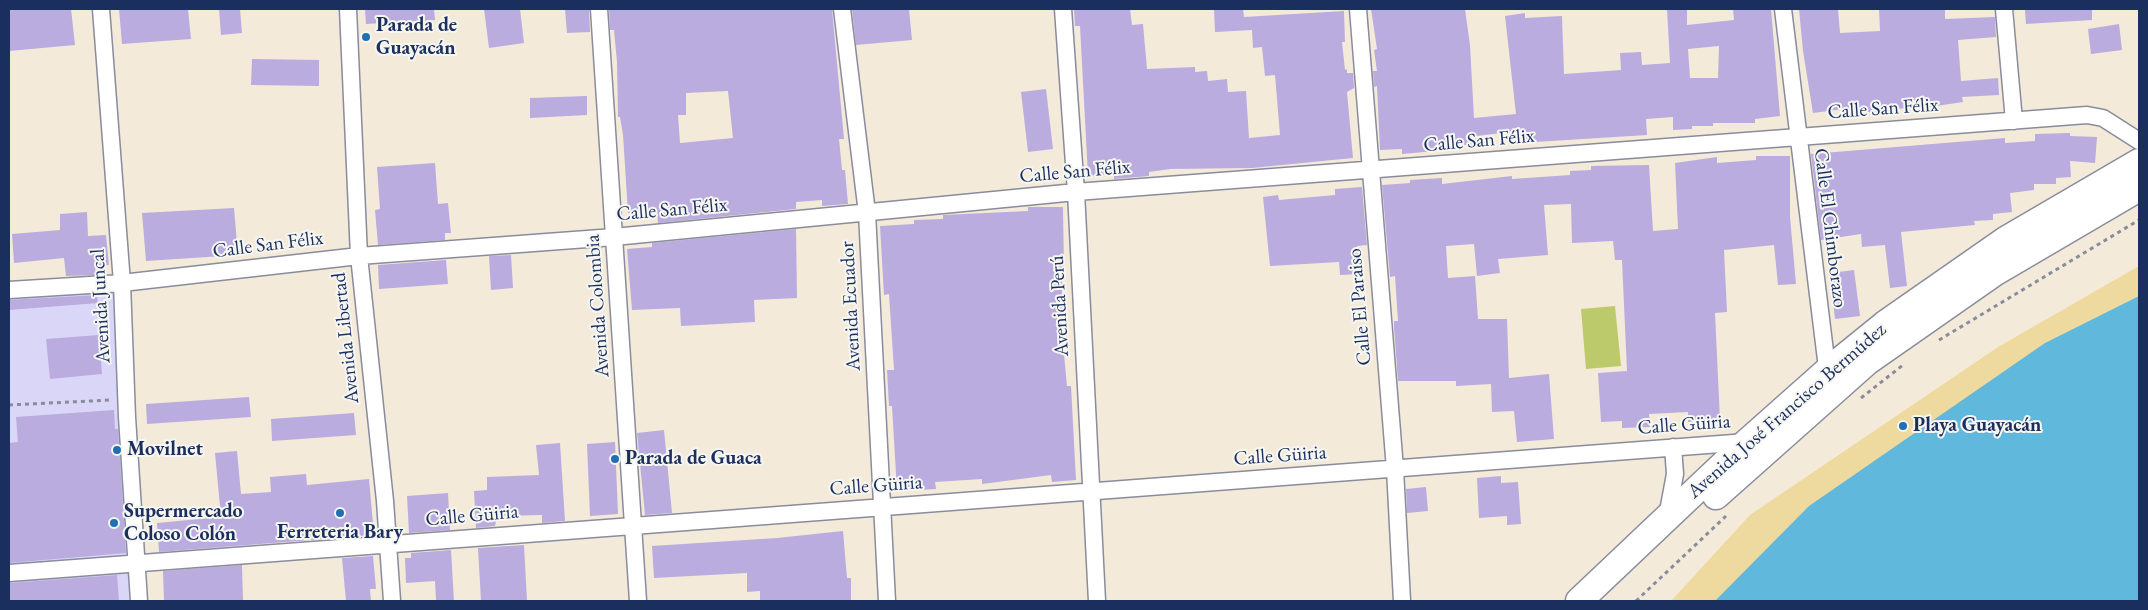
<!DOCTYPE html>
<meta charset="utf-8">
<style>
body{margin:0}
#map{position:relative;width:2148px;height:610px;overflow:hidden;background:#f4eada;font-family:"EB Garamond",serif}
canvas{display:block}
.frame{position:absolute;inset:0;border:10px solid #1b2f5e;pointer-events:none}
</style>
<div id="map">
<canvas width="2148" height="610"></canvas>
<div class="frame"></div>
</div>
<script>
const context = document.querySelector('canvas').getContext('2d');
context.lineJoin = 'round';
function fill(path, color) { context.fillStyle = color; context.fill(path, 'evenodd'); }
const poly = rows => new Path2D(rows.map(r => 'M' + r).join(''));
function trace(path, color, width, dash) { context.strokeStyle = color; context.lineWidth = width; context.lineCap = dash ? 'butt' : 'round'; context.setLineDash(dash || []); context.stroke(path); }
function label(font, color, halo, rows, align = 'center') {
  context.font = font + ' "EB Garamond",serif'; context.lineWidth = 4; context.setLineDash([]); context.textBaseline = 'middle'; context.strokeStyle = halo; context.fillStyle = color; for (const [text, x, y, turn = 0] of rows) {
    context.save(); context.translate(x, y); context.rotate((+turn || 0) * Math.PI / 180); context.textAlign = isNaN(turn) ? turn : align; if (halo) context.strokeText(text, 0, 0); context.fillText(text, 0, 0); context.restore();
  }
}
const built = poly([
 [122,283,139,601,9,601,9,290]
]);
const green = poly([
 [1615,306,1621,366,1586,369,1581,309]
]);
const sand = poly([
 [2139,266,2139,296,2045,343,1715,601,1671,601,1750,515,1998,347]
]);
const water = poly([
 [2139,296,2139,601,1715,601,1809,506,2045,343]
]);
const building = poly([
 [22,9,71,9,75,45,9,51,9,10],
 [119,9,188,9,191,39,122,44],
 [219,9,240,9,242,33,221,35],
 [365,9,434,9,435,20,366,24],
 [484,9,520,9,524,43,489,48],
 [565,9,589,9,590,32,567,33],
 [609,9,832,9,844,139,839,139,842,170,845,170,848,204,822,206,822,200,796,202,796,209,658,223,657,211,628,213,623,135,620,117,618,117,617,62,614,30,610,30],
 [728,91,733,138,680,143,678,115,686,115,686,93],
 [852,9,909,9,912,40,856,45],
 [1074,9,1130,9,1132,25,1143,24,1147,69,1195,67,1195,72,1207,71,1208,81,1227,79,1228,92,1246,91,1249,138,1280,135,1275,75,1265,76,1262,47,1253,48,1252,30,1215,32,1214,9,1243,9,1244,17,1344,11,1345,42,1342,42,1345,70,1347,69,1347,73,1353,73,1354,88,1347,92,1353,158,1252,168,1170,169,1149,172,1149,176,1114,179,1114,174,1088,176,1080,26,1075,26],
 [1371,9,1465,9,1470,45,1474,118,1516,114,1505,16,1525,13,1525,18,1562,16,1564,74,1621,70,1620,53,1641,52,1642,65,1670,63,1667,9,1687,9,1687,25,1734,20,1733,9,1771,9,1780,116,1755,119,1755,123,1713,123,1713,126,1692,126,1692,129,1673,130,1673,117,1646,119,1647,135,1519,143,1518,131,1476,136,1476,144,1454,146,1454,148,1435,151,1402,154,1402,149,1380,150,1377,86,1374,87,1373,71,1377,71,1374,50,1377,49],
 [1719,46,1718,78,1690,78,1688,49],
 [1799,9,1838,9,1840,33,1880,31,1879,9,1945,9,1945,19,1995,17,1996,37,1958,40,1961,81,1998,78,1999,95,1962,97,1963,102,1923,108,1884,109,1884,111,1843,114,1843,109,1813,113,1803,51],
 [2048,9,2092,9,2092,20,2026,24,2025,10],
 [2119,24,2122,50,2091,54,2088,29],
 [252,59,319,60,319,86,251,85],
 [1046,89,1053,149,1028,152,1021,92],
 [587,96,587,115,530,118,530,98],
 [2070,133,2070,136,2097,137,2095,163,2070,161,2071,177,2056,178,2056,184,2034,184,2034,190,2010,193,2012,212,1993,214,1993,220,1974,221,1975,225,1901,232,1907,286,1890,288,1885,245,1862,247,1861,234,1821,240,1811,154,2005,138,2005,143,2035,141,2035,134],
 [1756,156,1790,156,1790,217,1796,284,1778,285,1774,245,1724,250,1727,312,1715,313,1720,420,1688,422,1688,412,1649,414,1650,427,1622,428,1622,421,1601,422,1598,373,1627,371,1622,260,1615,260,1613,241,1572,243,1571,204,1544,205,1548,255,1498,259,1500,273,1477,276,1474,244,1446,246,1448,278,1475,276,1478,319,1507,319,1509,378,1549,374,1554,439,1517,442,1514,411,1492,412,1491,384,1456,386,1456,381,1398,381,1394,327,1394,321,1398,321,1395,276,1390,277,1382,185,1410,183,1410,180,1442,178,1442,184,1512,176,1512,179,1570,175,1570,171,1591,170,1591,166,1649,165,1653,231,1678,229,1675,163,1717,157,1717,163,1756,160],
 [435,163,438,204,448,203,451,233,445,233,445,240,378,245,375,210,380,209,377,167],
 [1362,187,1367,245,1357,246,1359,274,1340,275,1339,262,1270,266,1263,197,1278,195,1279,200,1335,195,1335,189],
 [1028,207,1063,207,1064,271,1062,271,1062,312,1060,312,1067,386,1071,386,1076,480,1052,482,1051,475,982,484,982,479,935,482,936,489,897,491,892,406,889,406,887,370,894,370,889,294,884,295,880,226,914,224,914,220,943,219,943,215,1028,211],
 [234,208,238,255,146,261,142,213],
 [87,212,88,236,106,235,109,265,95,266,96,275,66,276,64,258,14,263,12,234,60,230,60,214],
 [796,229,797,298,754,300,755,322,681,326,680,308,632,310,627,249,652,247,652,243],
 [511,255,513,288,491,290,489,256],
 [446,260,448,284,379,289,378,265],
 [1854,270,1860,316,1835,319,1830,273],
 [97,295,98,303,9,310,9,300],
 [99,335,102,374,50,379,46,339],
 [249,397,251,417,147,424,146,404],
 [114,410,115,429,118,429,126,553,9,563,9,443,18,442,16,417],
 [354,413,356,435,272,441,271,419],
 [664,430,672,513,645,515,637,433],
 [615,442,618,514,590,516,587,444],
 [560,443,565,521,542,523,542,515,497,516,495,526,476,528,474,491,487,490,487,477,539,475,536,445],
 [237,451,241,494,271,492,270,477,306,474,307,485,369,479,374,535,159,552,157,523,221,517,215,453],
 [1501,476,1501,483,1518,482,1521,524,1507,525,1507,516,1479,518,1477,478],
 [1426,487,1428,511,1407,513,1406,489],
 [448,493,450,530,409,533,407,496],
 [843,531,847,578,851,578,851,601,760,601,760,591,747,592,747,573,654,578,652,546,777,538],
 [524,545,527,601,481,601,478,548],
 [451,550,454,601,436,601,435,581,406,583,405,558,411,558,411,553],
 [373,556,376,589,370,589,371,601,346,601,342,558],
 [242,565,243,601,164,601,163,571],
 [117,575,119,601,9,601,9,583]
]);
const path = poly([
 [1939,340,2139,220],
 [1861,398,1903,365],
 [9,405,111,400],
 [1636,601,1726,516]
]);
const minor = poly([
 [101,9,122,283,127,417,139,601],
 [348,9,359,256,385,501,392,601],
 [599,9,638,601],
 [842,9,867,213,887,601],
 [1063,9,1076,192,1097,601],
 [1358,9,1395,469,1402,601],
 [1783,9,1828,376],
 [2004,9,2014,121],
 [9,290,122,283,359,256,614,237,1076,192,2087,115,2103,118,2139,141],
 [1667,517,1675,474,1673,447],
 [9,573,1747,442]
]);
const primary = poly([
 [1716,496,1868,361,1994,273,2139,188],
 [1579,601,1747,442,1827,371,1885,324,2007,239,2139,162]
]);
const markers = [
 [366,37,5,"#1f6fb2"],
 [1903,426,5,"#1f6fb2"],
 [117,450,5,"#1f6fb2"],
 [615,459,5,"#1f6fb2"],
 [340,513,5,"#1f6fb2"],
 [114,523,5,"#1f6fb2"]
];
const poiNames = [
 ["Parada de",376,26],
 ["Guayacán",376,49],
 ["Playa Guayacán",1913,426],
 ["Movilnet",127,450],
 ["Parada de Guaca",625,459],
 ["Supermercado",124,512],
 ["Coloso Colón",124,535],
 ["Ferreteria Bary",340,533,"center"]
];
const streetNames = [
 ["Calle San Félix",1883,109,-4],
 ["Calle San Félix",1479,141,-5],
 ["Calle San Félix",1075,172,-5],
 ["Calle San Félix",672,210,-5],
 ["Calle El Chimborazo",1830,228,83],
 ["Calle San Félix",268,245,-7],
 ["Avenida Juncal",101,306,-93],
 ["Avenida Colombia",598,306,-94],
 ["Avenida Ecuador",851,306,-93],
 ["Avenida Perú",1060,306,-93],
 ["Calle El Paraiso",1360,307,-95],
 ["Avenida Libertad",346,338,-96],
 ["Avenida José Francisco Bermúdez",1787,411,-41],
 ["Calle Güiria",1684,425,-4],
 ["Calle Güiria",1280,456,-4],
 ["Calle Güiria",876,486,-4],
 ["Calle Güiria",472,516,-5]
];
fill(built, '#dad6f7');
fill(green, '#bdca6c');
fill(sand, '#eeda9e');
fill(water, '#60b8dd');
fill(building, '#baacde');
trace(minor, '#888c9c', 19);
trace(primary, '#888c9c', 29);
trace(path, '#888c9c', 3, [4, 4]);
trace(minor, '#fff', 16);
trace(primary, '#fff', 26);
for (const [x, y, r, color] of markers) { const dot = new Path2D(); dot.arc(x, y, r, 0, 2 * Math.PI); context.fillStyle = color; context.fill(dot); trace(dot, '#f6f6f2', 2); }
label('bold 20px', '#1b2f5e', '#f6f6f2', poiNames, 'left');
label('20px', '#1b2f5e', '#f6f6f2', streetNames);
</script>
